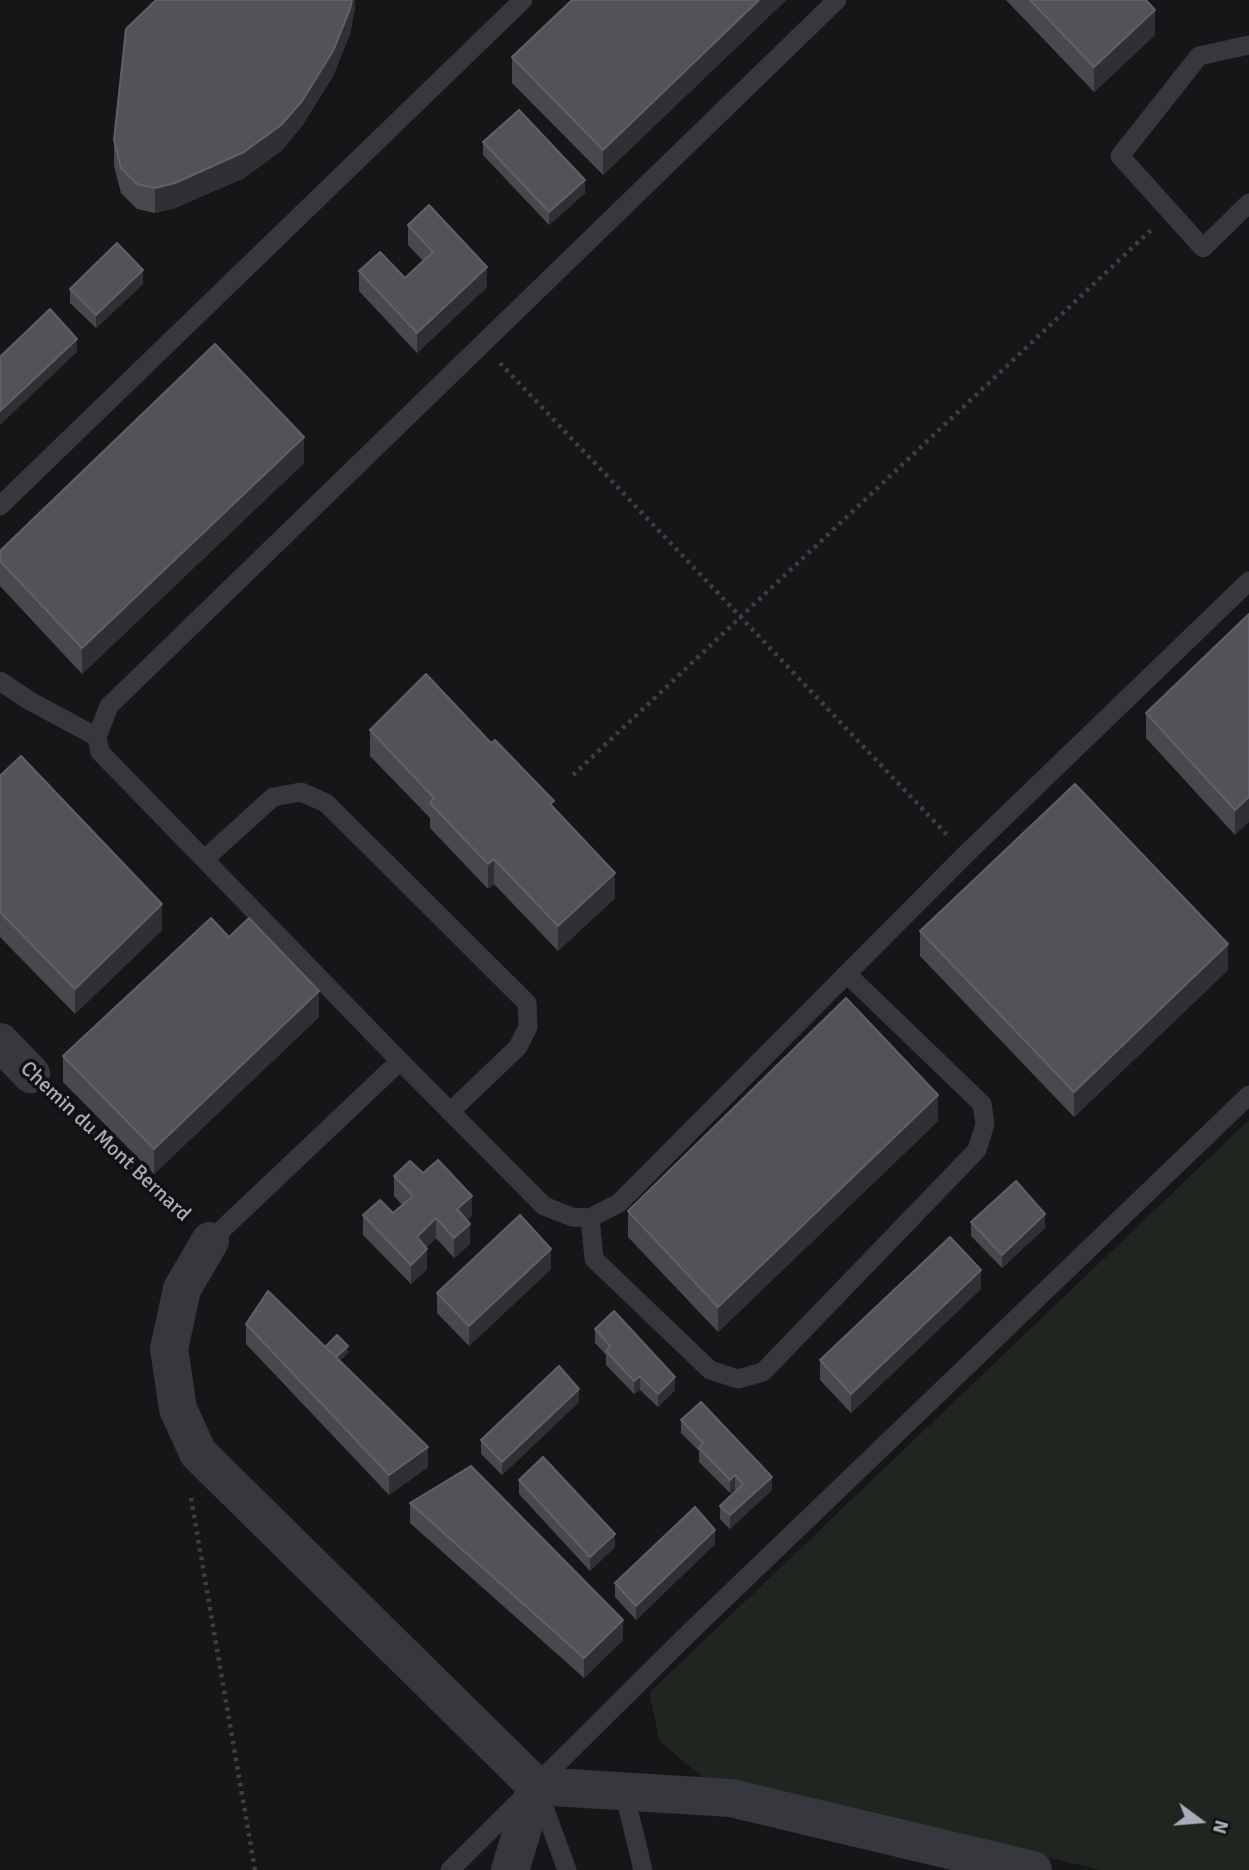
<!DOCTYPE html>
<style>
body{margin:0}
#map{position:relative;width:1249px;height:1870px;overflow:hidden;background:#161618;font-family:Signika,sans-serif}
canvas{display:block}
.north{position:absolute;left:1165px;top:1786px;width:70px;height:70px;-webkit-text-stroke:5px #111113;paint-order:stroke;rotate:106deg;font-size:19px;font-weight:700;line-height:28px;text-align:center;color:#a8adb8}
.north::after{content:'';display:block;margin:auto;width:24px;height:32px;background:#a8adb8;clip-path:polygon(50% 0,100% 100%,50% 72%,0 100%)}
</style>
<div id="map">
<canvas width="1249" height="1870"></canvas>
<div class="north">N</div>
</div>
<script>
const context = document.querySelector('canvas').getContext('2d');
context.lineJoin = 'round';
function fill(path, color) { context.fillStyle = color; context.fill(path, 'evenodd'); }
const poly = rows => new Path2D(rows.map(r => 'M' + r).join(''));
function trace(path, color, width, dash) { context.strokeStyle = color; context.lineWidth = width; context.lineCap = dash ? 'butt' : 'round'; context.setLineDash(dash || []); context.stroke(path); }
function label(font, color, halo, rows, align = 'center') {
  context.font = font + ' Signika,sans-serif'; context.lineWidth = 7; context.setLineDash([]); context.textBaseline = 'middle'; context.strokeStyle = halo; context.fillStyle = color; for (const [text, x, y, turn = 0] of rows) {
    context.save(); context.translate(x, y); context.rotate((+turn || 0) * Math.PI / 180); context.textAlign = isNaN(turn) ? turn : align; if (halo) context.strokeText(text, 0, 0); context.fillText(text, 0, 0); context.restore();
  }
}
const green = poly([
 [1249,1120,1249,1870,1101,1870,703,1777,660,1742,649,1693]
]);
const path = poly([
 [500,363,949,837],
 [573,775,1151,230],
 [55,1096,184,1217],
 [191,1498,255,1870]
]);
const service = poly([
 [837,0,109,706,97,737,100,752,400,1061,544,1206,572,1217,590,1218,619,1203,965,855,1249,581],
 [1249,45,1199,56,1120,156,1203,248,1249,203],
 [0,506,523,0],
 [0,681,30,701,97,737],
 [206,858,273,797,301,792,326,803,527,1003,528,1027,518,1047,450,1112],
 [590,1218,594,1259,710,1370,738,1379,763,1372,977,1150,985,1124,982,1104,847,974],
 [210,1241,400,1061],
 [538,1791,567,1870],
 [624,1792,643,1870],
 [450,1870,692,1630,1249,1095]
]);
const minor = poly([
 [0,1042,31,1074],
 [210,1241,182,1289,169,1349,178,1409,198,1453,536,1786,731,1798,1033,1870],
 [510,1870,536,1786]
]);
const wall = poly([
 [355,0,355,7,350,34,333,76,302,126,281,151,244,178,175,208,155,213,137,209,121,193,114,166,114,140],
 [572,0,786,0,603,175,512,83,512,57],
 [1006,0,1146,0,1155,35,1094,92],
 [483,142,585,193,549,225,483,155],
 [408,225,487,287,417,353,359,291,359,271,405,278,423,261,408,245],
 [143,284,96,328,70,303,70,289],
 [304,463,82,674,0,586,0,551],
 [1249,614,1235,835,1146,738,1146,713],
 [370,730,554,808,615,898,558,951,494,884,488,889,430,828,430,818,370,756],
 [0,776,162,930,75,1014,0,937],
 [920,931,1228,970,1074,1117,920,956],
 [319,1017,154,1174,63,1082,63,1056],
 [938,1121,718,1332,628,1237,628,1211],
 [394,1176,472,1216,467,1220,470,1244,454,1258,436,1238,426,1248,427,1269,411,1284,363,1235,363,1215,393,1213,402,1205,394,1196],
 [971,1222,1045,1228,1002,1268,971,1236],
 [551,1269,469,1346,437,1313,437,1293],
 [981,1289,851,1413,820,1380,820,1360],
 [246,1324,325,1347,348,1353,339,1361,428,1467,389,1495,246,1344],
 [595,1329,675,1390,658,1407,640,1390,634,1394,606,1365,606,1355,595,1343],
 [579,1402,502,1475,481,1454,481,1440],
 [681,1420,772,1490,730,1529,720,1519,720,1506,736,1491,735,1489,730,1493,699,1462,699,1451,681,1433],
 [519,1480,615,1547,590,1571,519,1494],
 [410,1503,623,1640,584,1678,410,1523],
 [715,1544,636,1620,615,1597,615,1583]
]);
const shadedWall = poly([
 [352,0,355,0,355,7,350,34,333,76,302,126,281,151,244,178,175,208,155,213,155,188],
 [759,0,786,0,603,175,603,150],
 [1155,10,1155,35,1094,92,1094,67],
 [585,180,585,193,549,225,549,212],
 [487,267,487,287,417,353,417,333],
 [143,270,143,284,96,328,96,315],
 [77,339,77,352,0,425,0,411],
 [304,437,304,463,82,674,82,648],
 [1249,797,1249,822,1235,835,1235,810],
 [494,859,494,884,488,889,488,864],
 [615,873,615,898,558,951,558,926],
 [162,904,162,930,75,1014,75,989],
 [1228,944,1228,970,1074,1117,1074,1092],
 [319,991,319,1017,154,1174,154,1149],
 [938,1095,938,1121,718,1332,718,1307],
 [472,1196,472,1216,457,1229,457,1209],
 [1045,1214,1045,1228,1002,1268,1002,1255],
 [436,1218,436,1238,417,1257,417,1237],
 [470,1224,470,1244,454,1258,454,1238],
 [427,1249,427,1269,411,1284,411,1265],
 [551,1249,551,1269,469,1346,469,1326],
 [981,1270,981,1289,851,1413,851,1394],
 [348,1346,348,1353,336,1364,336,1357],
 [640,1376,640,1390,634,1394,634,1381],
 [675,1377,675,1390,658,1407,658,1394],
 [579,1389,579,1402,502,1475,502,1462],
 [428,1447,428,1467,389,1495,389,1475],
 [735,1475,735,1489,730,1493,730,1480],
 [772,1477,772,1490,730,1529,730,1515],
 [715,1530,715,1544,636,1620,636,1606],
 [615,1534,615,1547,590,1571,590,1557],
 [623,1620,623,1640,584,1678,584,1658]
]);
const building = poly([
 [156,0,352,0,350,9,333,51,302,101,281,125,244,152,175,183,155,188,137,184,121,168,114,140,126,29,156,0],
 [572,0,759,0,603,150,512,57,572,0],
 [1030,0,1146,0,1155,10,1094,67,1030,0],
 [519,110,585,180,549,212,483,142,519,110],
 [429,205,487,267,417,333,359,271,380,252,405,278,433,252,408,225,429,205],
 [117,243,143,270,96,315,70,289,117,243],
 [50,309,77,339,0,411,0,357,50,309],
 [215,344,304,437,82,648,0,561,0,551,215,344],
 [1249,614,1249,797,1235,810,1146,713,1249,614],
 [426,674,491,743,495,740,554,801,550,804,615,873,558,926,494,859,488,864,430,803,434,798,370,730,426,674],
 [21,756,162,904,75,989,0,912,0,776,21,756],
 [1075,784,1228,944,1074,1092,920,931,1075,784],
 [211,918,229,937,249,918,319,991,154,1149,63,1056,211,918],
 [846,998,938,1095,718,1307,628,1211,846,998],
 [438,1160,472,1196,457,1209,470,1224,454,1238,436,1218,417,1237,427,1249,411,1265,363,1215,380,1200,393,1213,413,1196,394,1176,410,1161,423,1173,438,1160],
 [1016,1181,1045,1214,1002,1255,971,1222,1016,1181],
 [520,1215,551,1249,469,1326,437,1293,520,1215],
 [950,1237,981,1270,851,1394,820,1360,950,1237],
 [268,1291,428,1447,389,1475,246,1324,268,1291],
 [614,1311,675,1377,658,1394,640,1376,634,1381,606,1351,610,1346,595,1329,614,1311],
 [337,1335,348,1346,336,1357,325,1347,337,1335],
 [559,1366,579,1389,502,1462,481,1440,559,1366],
 [701,1402,772,1477,730,1515,720,1506,743,1484,735,1475,730,1480,699,1448,703,1443,681,1420,701,1402],
 [543,1457,615,1534,590,1557,519,1480,543,1457],
 [471,1466,623,1620,584,1658,410,1503,471,1466],
 [695,1507,715,1530,636,1606,615,1583,695,1507]
]);
const streetNames = [
 ["Chemin du Mont Bernard",105,1142,43]
];
fill(green, '#1e261f');
trace(path, '#3d3f44', 4.5, [3.5, 5]);
trace(service, '#37383d', 19);
trace(minor, '#37383d', 38);
fill(wall, '#47494d');
fill(shadedWall, '#2f3033');
fill(building, '#525359');
trace(building, '#5f6168', 2);
label('21px', '#a8adb8', '#111113', streetNames);
</script>
